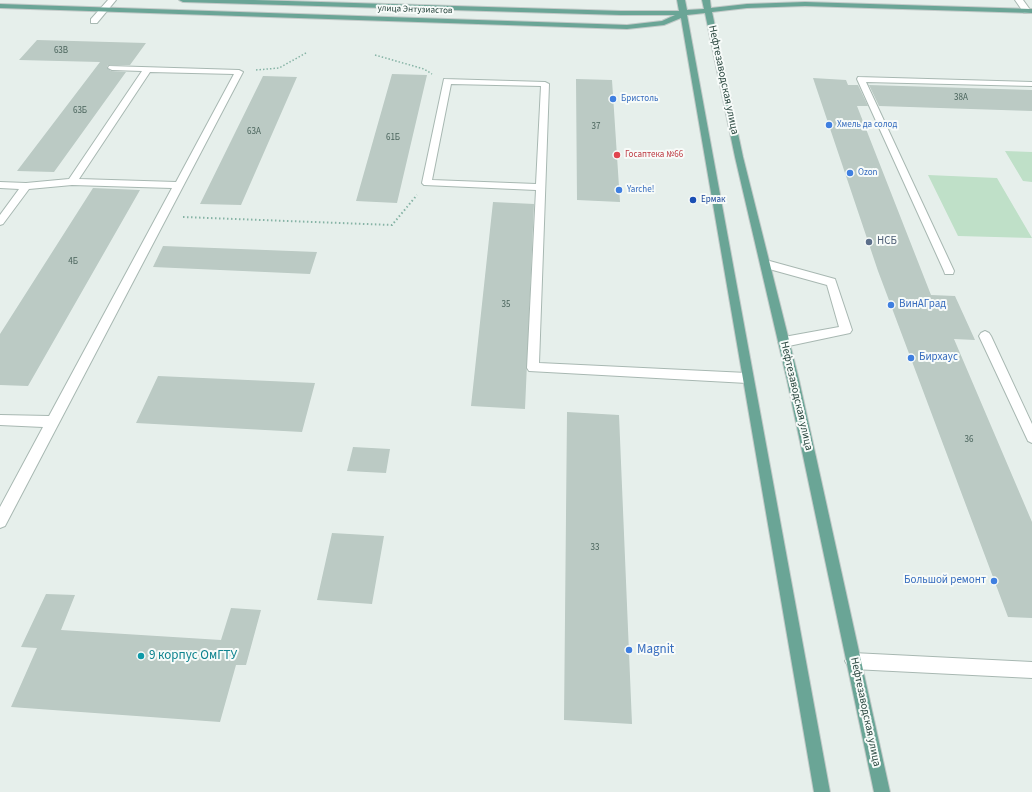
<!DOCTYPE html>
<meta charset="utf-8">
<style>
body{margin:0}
canvas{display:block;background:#e6efeb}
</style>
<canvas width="1032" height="792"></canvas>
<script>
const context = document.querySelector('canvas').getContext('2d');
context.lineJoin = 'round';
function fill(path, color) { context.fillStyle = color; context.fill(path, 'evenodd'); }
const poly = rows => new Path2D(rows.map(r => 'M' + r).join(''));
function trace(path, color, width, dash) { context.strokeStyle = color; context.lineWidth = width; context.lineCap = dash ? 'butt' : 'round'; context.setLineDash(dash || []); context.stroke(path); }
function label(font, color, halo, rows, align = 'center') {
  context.font = font + ' "Source Sans 3",sans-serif'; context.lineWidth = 4; context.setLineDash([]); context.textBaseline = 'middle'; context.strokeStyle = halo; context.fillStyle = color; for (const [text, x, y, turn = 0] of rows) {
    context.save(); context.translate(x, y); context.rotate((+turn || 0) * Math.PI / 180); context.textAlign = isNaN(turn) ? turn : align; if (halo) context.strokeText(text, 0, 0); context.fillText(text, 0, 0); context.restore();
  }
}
const green = poly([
 [1005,151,1032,152,1032,182,1023,181],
 [928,175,997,178,1032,238,958,236]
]);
const building = poly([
 [37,40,146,43,130,65,108,65,107,68,111,71,126,72,54,172,17,171,100,62,19,60],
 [392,74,427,75,397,203,356,201],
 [263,76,297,77,241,205,200,204],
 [813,78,846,80,848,85,858,85,868,106,857,106,931,295,955,296,975,340,954,339,1032,522,1032,618,1008,617,878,271],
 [576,79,612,80,620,202,577,200],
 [869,85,1032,90,1032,111,879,106],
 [93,188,140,190,28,386,0,385,0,334],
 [493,202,534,204,525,409,471,406],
 [163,246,317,252,310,274,153,267],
 [158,376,315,383,302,432,136,423],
 [567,412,619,415,632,724,564,720],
 [353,447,390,449,386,473,347,471],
 [332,533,384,536,372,604,317,600],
 [46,594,75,595,61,630,221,640,231,608,261,610,246,665,236,665,220,722,11,707,37,648,21,647]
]);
const pathFar1 = poly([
 [375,55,424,69,432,74],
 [256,70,279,68,306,53]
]);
const path = poly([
 [183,217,392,225,417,195]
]);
const minor = poly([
 [108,0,116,0,97,23,91,23,91,19,108,0],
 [1015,0,1023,0,1031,11,1030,13,1024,13,1015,0],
 [109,66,239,70,243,72,5,526,0,528,0,507,43,427,0,425,0,415,49,416,172,188,72,185,29,189,3,224,0,225,0,215,19,189,0,188,0,182,26,183,69,179,142,71,112,70,108,68,109,66],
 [150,72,234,74,176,182,79,179,150,72],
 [858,77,1032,82,1032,86,866,82,954,271,953,274,945,274,944,271,857,79,858,77],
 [444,79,545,82,549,84,539,363,747,373,751,374,753,378,751,382,747,383,529,371,527,368,536,190,424,185,422,183,444,79],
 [451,84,541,86,536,184,432,180,451,84],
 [766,260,835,279,852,330,850,333,784,347,780,345,778,342,780,339,784,337,839,327,827,285,762,267,761,264,762,261,766,260],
 [985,331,989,333,991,336,1032,424,1032,443,1028,441,979,336,981,333,985,331],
 [853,653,1032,662,1032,678,853,669,848,666,845,661,848,656,853,653]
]);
const major = poly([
 [179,0,254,0,621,11,679,11,677,0,685,0,687,10,704,9,702,0,710,0,711,8,747,4,805,2,1032,9,1032,13,805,6,747,8,712,12,743,157,799,380,890,792,874,792,787,380,735,157,705,13,687,15,830,792,814,792,681,18,664,25,627,29,0,8,0,4,627,25,662,21,675,15,621,15,183,2,179,0]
]);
const markers = [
 [613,99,4,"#3f7fe0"],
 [829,125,4,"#3f7fe0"],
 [617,155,4,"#e0444e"],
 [850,173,4,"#3f7fe0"],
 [619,190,4,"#3f7fe0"],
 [693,200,4,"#1a4fb4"],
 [869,242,4,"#5c6f8a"],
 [891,305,4,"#3f7fe0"],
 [911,358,4,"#3f7fe0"],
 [994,581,4,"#3f7fe0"],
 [629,650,4,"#3f7fe0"],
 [141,656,4,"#0f9aa8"]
];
const farStreetnames = [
 ["улица Энтузиастов",415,10,2]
];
const numberNames = [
 ["63В",61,51],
 ["38А",961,98],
 ["63Б",80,111],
 ["37",596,127],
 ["63А",254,132],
 ["61Б",393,138],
 ["4Б",73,262],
 ["35",506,305],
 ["36",969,440],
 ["33",595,548]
];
const farShopnames = [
 ["Бристоль",621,99],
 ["Хмель да солод",837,125],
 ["Ozon",858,173],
 ["Yarche!",627,190]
];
const farHealthnames = [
 ["Госаптека №66",625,155]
];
const farTransitnames = [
 ["Ермак",701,200]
];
const streetNames = [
 ["Нефтезаводская улица",723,80,78],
 ["Нефтезаводская улица",796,396,77],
 ["Нефтезаводская улица",865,712,78]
];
const serviceNames = [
 ["НСБ",877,242]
];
const shopNames = [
 ["ВинАГрад",899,305],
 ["Бирхаус",919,358],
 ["Большой ремонт",986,581,"right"]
];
const nearShopnames = [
 ["Magnit",637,650]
];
const nearCulturenames = [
 ["9 корпус ОмГТУ",149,656]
];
fill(green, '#bfe0c8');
fill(building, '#bbcac4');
trace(minor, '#a8b8b2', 2);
trace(major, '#c2cac8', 2);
trace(pathFar1, '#86b3a5', 1.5, [1.5, 2]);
trace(path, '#86b3a5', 2, [1.5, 2.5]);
fill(minor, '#fff');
fill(major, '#6aa596');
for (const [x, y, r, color] of markers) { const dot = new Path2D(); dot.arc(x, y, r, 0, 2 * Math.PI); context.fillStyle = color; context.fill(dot); trace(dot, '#f7fbf9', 1.5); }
label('9px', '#24423a', '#f7fbf9', farStreetnames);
label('9px', '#4a645c', null, numberNames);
label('9px', '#366cbe', '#f7fbf9', farShopnames, 'left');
label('9px', '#be3a42', '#f7fbf9', farHealthnames, 'left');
label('9px', '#164399', '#f7fbf9', farTransitnames, 'left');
label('11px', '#24423a', '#f7fbf9', streetNames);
label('11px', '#4e5e75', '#f7fbf9', serviceNames, 'left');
label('11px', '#366cbe', '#f7fbf9', shopNames, 'left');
label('13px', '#366cbe', '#f7fbf9', nearShopnames, 'left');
label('13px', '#0d838f', '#f7fbf9', nearCulturenames, 'left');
</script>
